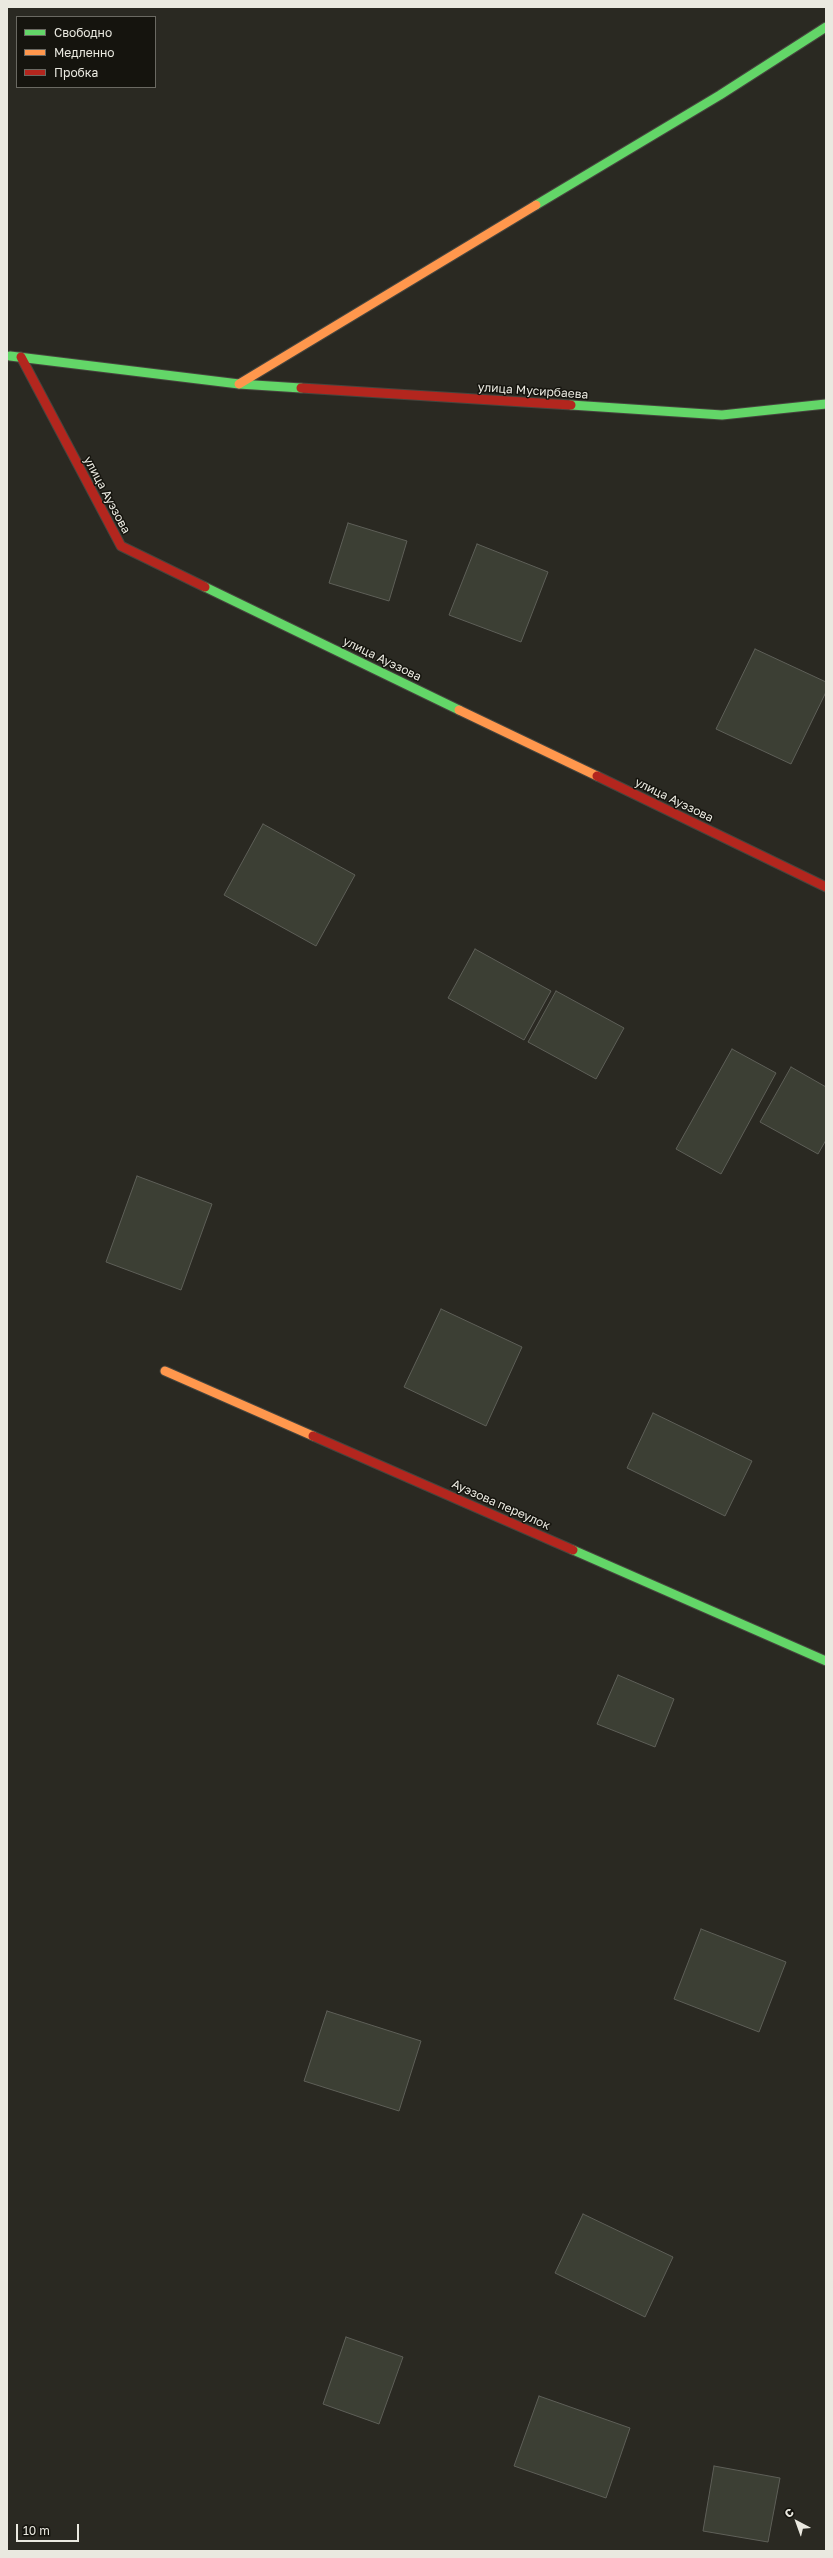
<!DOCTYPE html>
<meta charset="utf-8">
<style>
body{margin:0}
#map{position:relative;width:833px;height:2558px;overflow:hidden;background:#2a2922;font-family:"Golos Text",sans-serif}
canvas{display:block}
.frame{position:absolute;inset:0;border:8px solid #eae9e0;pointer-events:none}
.legend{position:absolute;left:16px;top:16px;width:140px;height:72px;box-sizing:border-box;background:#15140e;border:1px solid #6a6962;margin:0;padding:5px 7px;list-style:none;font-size:12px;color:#eae9e0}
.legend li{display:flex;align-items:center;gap:8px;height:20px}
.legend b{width:20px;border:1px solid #6a6962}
.north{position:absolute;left:777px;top:2502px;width:40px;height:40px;-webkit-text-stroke:3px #15140e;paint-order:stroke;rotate:319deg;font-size:11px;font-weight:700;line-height:16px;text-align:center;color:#eae9e0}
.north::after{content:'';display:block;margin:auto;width:14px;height:18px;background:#eae9e0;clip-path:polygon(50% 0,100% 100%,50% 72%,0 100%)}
.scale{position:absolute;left:16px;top:2524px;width:63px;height:18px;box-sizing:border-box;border:2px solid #eae9e0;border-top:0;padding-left:5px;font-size:12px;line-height:14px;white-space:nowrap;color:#eae9e0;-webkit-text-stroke:3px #15140e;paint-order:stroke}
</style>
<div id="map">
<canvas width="833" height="2558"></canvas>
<div class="frame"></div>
<ul class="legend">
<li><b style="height:5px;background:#63d668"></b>Свободно</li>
<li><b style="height:5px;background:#ff974d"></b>Медленно</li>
<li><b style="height:5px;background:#b3261e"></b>Пробка</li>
</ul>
<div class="north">С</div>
<div class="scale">10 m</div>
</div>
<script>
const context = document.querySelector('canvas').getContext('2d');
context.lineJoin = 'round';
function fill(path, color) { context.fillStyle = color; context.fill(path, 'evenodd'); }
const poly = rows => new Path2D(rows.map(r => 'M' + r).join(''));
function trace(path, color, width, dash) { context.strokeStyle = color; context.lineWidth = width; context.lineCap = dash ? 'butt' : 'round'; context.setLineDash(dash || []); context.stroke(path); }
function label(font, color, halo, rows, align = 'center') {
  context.font = font + ' "Golos Text",sans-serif'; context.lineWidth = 3; context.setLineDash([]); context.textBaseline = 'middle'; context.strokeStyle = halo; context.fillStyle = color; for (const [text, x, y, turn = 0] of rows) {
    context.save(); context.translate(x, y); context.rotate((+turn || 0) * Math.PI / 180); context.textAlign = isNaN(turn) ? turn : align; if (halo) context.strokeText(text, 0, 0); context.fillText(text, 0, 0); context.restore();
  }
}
const building = poly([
 [348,523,407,541,389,601,329,583,348,523],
 [477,544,548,572,521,642,449,615,477,544],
 [755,649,826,682,826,692,791,764,716,729,755,649],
 [263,824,355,875,316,946,224,895,263,824],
 [475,949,551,991,524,1040,448,998,475,949],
 [556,991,624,1028,596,1079,528,1042,556,991],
 [732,1049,776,1073,721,1174,676,1149,732,1049],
 [791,1067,826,1087,826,1140,818,1154,760,1122,791,1067],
 [137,1176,212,1204,181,1290,106,1262,137,1176],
 [441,1309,522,1347,486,1426,404,1387,441,1309],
 [653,1413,752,1461,725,1516,627,1468,653,1413],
 [618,1675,674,1699,655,1747,597,1724,618,1675],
 [701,1929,786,1962,759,2032,674,1999,701,1929],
 [327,2011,421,2041,399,2111,304,2081,327,2011],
 [583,2214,673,2257,645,2317,555,2273,583,2214],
 [346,2337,403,2357,379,2424,323,2404,346,2337],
 [539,2396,630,2428,606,2498,514,2466,539,2396],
 [714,2466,780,2478,768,2542,703,2531,714,2466]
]);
const fast = poly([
 [536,205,720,95,826,27],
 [10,356,239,384,301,388],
 [571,405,722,415,826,404],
 [205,587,459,710],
 [573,1550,826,1661]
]);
const slow = poly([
 [239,384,536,205],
 [459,710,597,776],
 [165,1371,313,1436]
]);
const jam = poly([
 [21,357,121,546,205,587],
 [301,388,571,405],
 [597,776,826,887],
 [313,1436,573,1550]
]);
const streetNames = [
 ["улица Мусирбаева",533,391,4],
 ["улица Ауэзова",107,495,62],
 ["улица Ауэзова",382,659,26],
 ["улица Ауэзова",674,800,26],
 ["Ауэзова переулок",501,1505,24]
];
fill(building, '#3c3f34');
trace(building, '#5e5f58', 1);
trace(fast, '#46453e', 11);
trace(slow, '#46453e', 11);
trace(jam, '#46453e', 11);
trace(fast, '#63d668', 9);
trace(slow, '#ff974d', 9);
trace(jam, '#b3261e', 9);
label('12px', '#eae9e0', '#15140e', streetNames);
</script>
